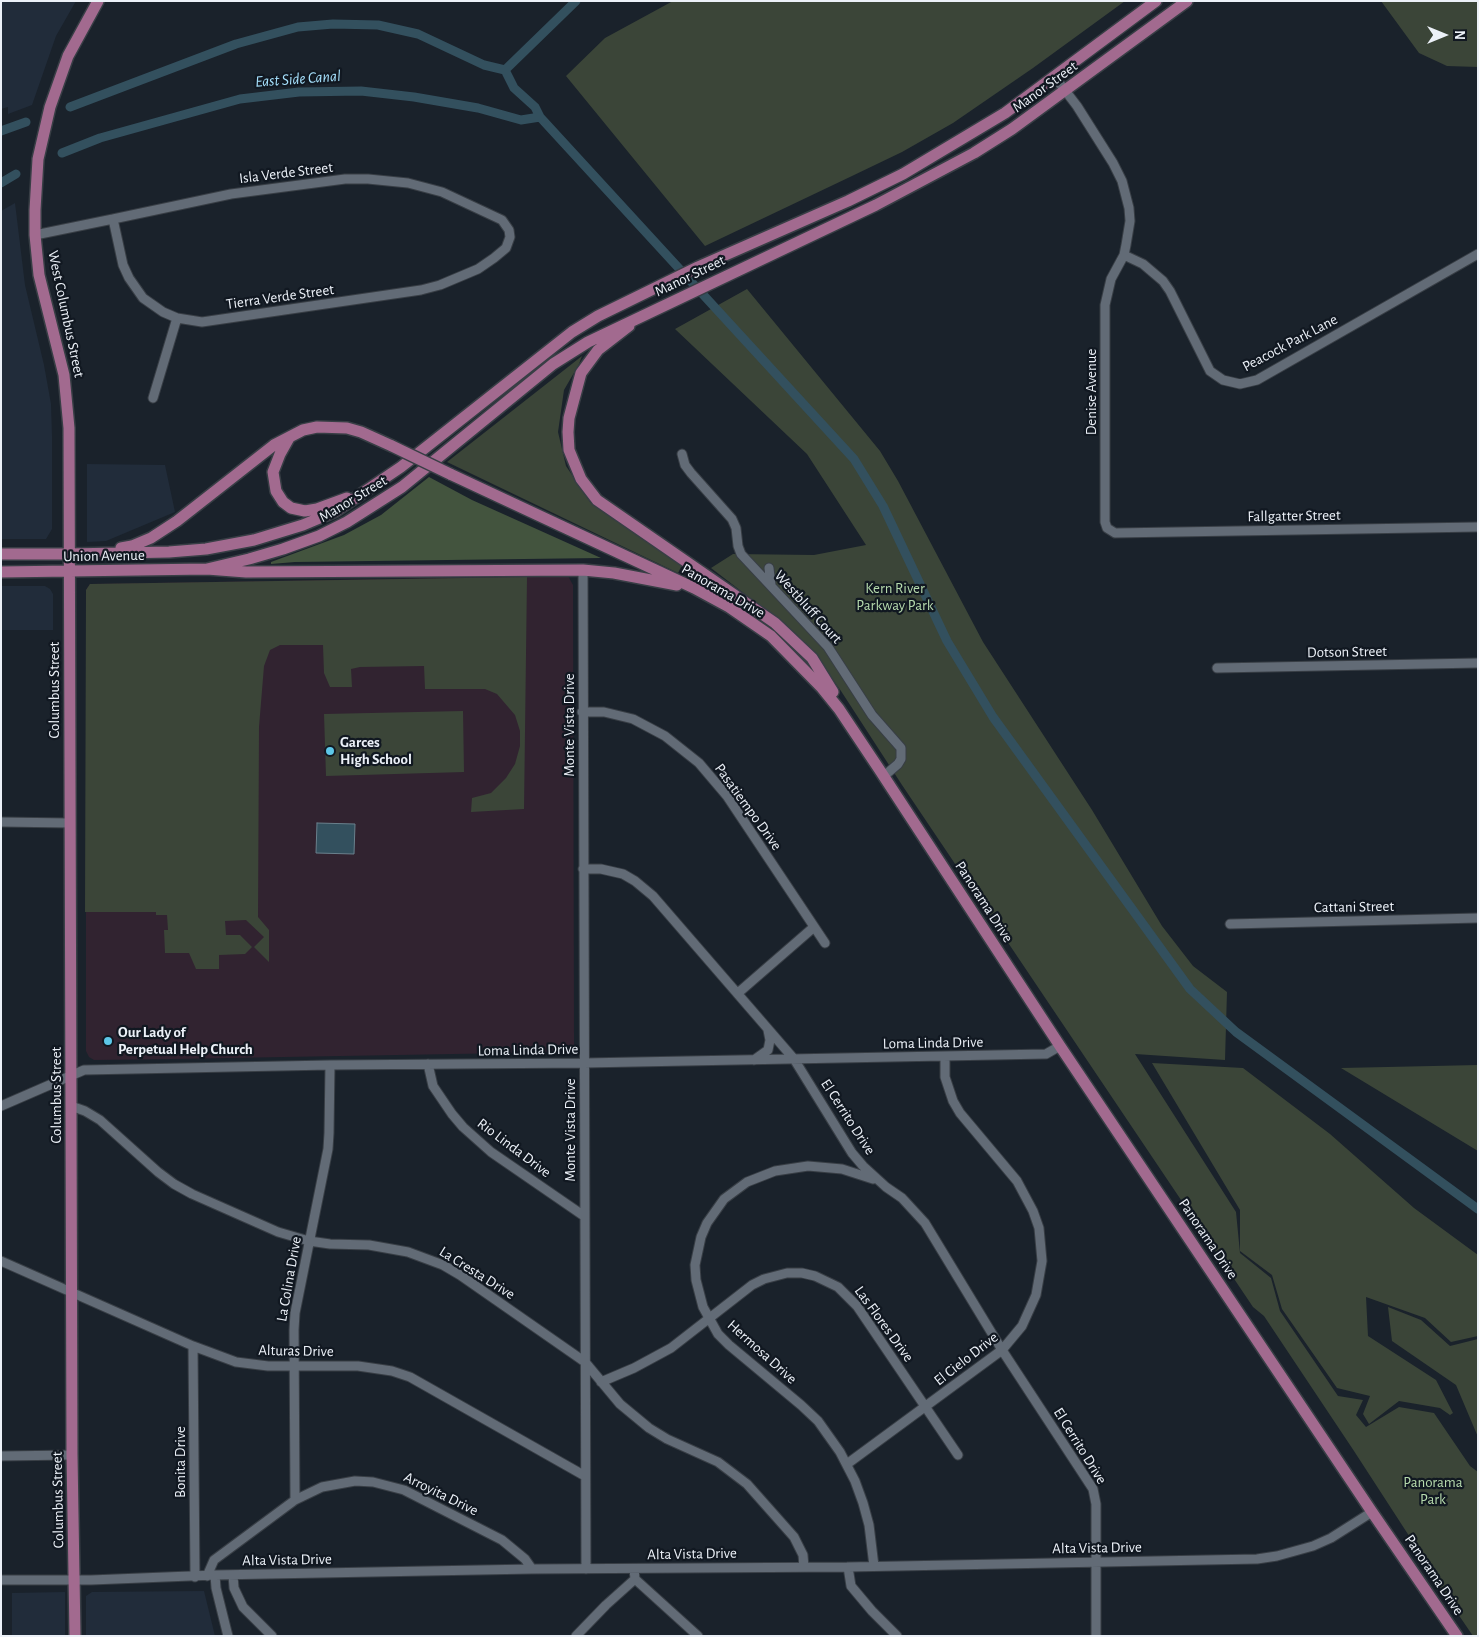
<!DOCTYPE html>
<style>
body{margin:0}
#map{position:relative;width:1479px;height:1637px;overflow:hidden;background:#1a222b;font-family:"Alegreya Sans",sans-serif}
canvas{display:block}
.frame{position:absolute;inset:0;border:2px solid #ecf1f8;pointer-events:none}
.north{position:absolute;left:1419px;top:10px;width:50px;height:50px;-webkit-text-stroke:4px #111821;paint-order:stroke;rotate:90deg;font-size:14px;font-weight:700;line-height:20px;text-align:center;color:#ecf1f8}
.north::after{content:'';display:block;margin:auto;width:18px;height:22px;background:#ecf1f8;clip-path:polygon(50% 0,100% 100%,50% 72%,0 100%)}
</style>
<div id="map">
<canvas width="1479" height="1637"></canvas>
<div class="frame"></div>
<div class="north">N</div>
</div>
<script>
const context = document.querySelector('canvas').getContext('2d');
context.lineJoin = 'round';
function fill(path, color) { context.fillStyle = color; context.fill(path, 'evenodd'); }
const poly = rows => new Path2D(rows.map(r => 'M' + r).join(''));
function trace(path, color, width, dash) { context.strokeStyle = color; context.lineWidth = width; context.lineCap = dash ? 'butt' : 'round'; context.setLineDash(dash || []); context.stroke(path); }
function label(font, color, halo, rows, align = 'center') {
  context.font = font + ' "Alegreya Sans",sans-serif'; context.lineWidth = 4.5; context.setLineDash([]); context.textBaseline = 'middle'; context.strokeStyle = halo; context.fillStyle = color; for (const [text, x, y, turn = 0] of rows) {
    context.save(); context.translate(x, y); context.rotate((+turn || 0) * Math.PI / 180); context.textAlign = isNaN(turn) ? turn : align; if (halo) context.strokeText(text, 0, 0); context.fillText(text, 0, 0); context.restore();
  }
}
const built = poly([
 [1,1,76,1,56,36,32,105,8,114,8,107,1,109],
 [15,203,25,285,44,365,51,404,52,436,52,529,46,539,1,539,1,211],
 [87,464,165,465,175,512,106,541,87,542],
 [1,586,45,586,50,589,53,594,53,630,1,630],
 [204,1591,215,1636,86,1636,86,1596,92,1592],
 [65,1592,65,1636,12,1636,12,1593]
]);
const education = poly([
 [568,576,573,585,574,1045,567,1052,172,1059,94,1060,89,1057,86,1051,86,590,90,584]
]);
const green = poly([
 [673,1,1125,1,1033,68,953,123,902,152,852,176,705,246,566,76,605,38],
 [1381,1,1478,1,1478,67,1447,66,1419,53],
 [747,289,880,451,898,481,983,642,1092,810,1162,926,1193,966,1227,992,1225,1060,1135,1054,1236,1212,1240,1253,1271,1278,1280,1311,1338,1396,1363,1400,1356,1415,1366,1427,1399,1407,1434,1413,1470,1466,1478,1472,1478,1636,1473,1636,1417,1554,1413,1542,1354,1451,1264,1316,1253,1307,902,785,841,691,813,652,793,631,711,568,733,554,814,555,866,545,807,454,675,329],
 [582,356,579,364,564,390,558,432,566,466,590,502,682,565,678,573,447,462],
 [527,577,524,809,471,812,472,798,491,793,506,778,515,764,520,746,520,731,515,715,497,694,485,689,425,689,424,666,360,667,351,669,352,687,330,687,324,673,323,645,280,645,270,650,264,666,259,727,258,917,269,930,269,962,254,947,264,937,246,920,225,921,226,935,240,935,252,947,245,954,219,955,219,969,196,969,189,953,165,953,164,930,168,930,167,915,156,915,156,912,85,912,86,590,90,584],
 [463,711,464,772,326,776,324,714],
 [1152,1063,1243,1068,1330,1134,1414,1208,1478,1255,1478,1336,1451,1342,1425,1318,1366,1297,1368,1336,1436,1380,1453,1413,1450,1415,1440,1408,1399,1401,1369,1424,1363,1414,1370,1396,1337,1388,1282,1309,1272,1275,1240,1251,1240,1210],
 [1478,1065,1478,1151,1341,1068],
 [1388,1307,1421,1320,1450,1346,1478,1339,1478,1437,1456,1385,1392,1341]
]);
const forest = poly([
 [429,477,472,500,601,558,295,562,271,564,271,562,344,535,381,515]
]);
const water = poly([
 [317,823,355,824,354,854,316,853,317,823]
]);
const canal = poly([
 [505,70,514,88,535,107,540,117,854,459,883,506,947,641,993,717,1190,989,1236,1032,1478,1209],
 [505,70,576,1],
 [70,107,236,44,298,27,333,24,378,25,418,34,484,65,505,70],
 [1,131,26,122],
 [62,153,100,138,240,99,299,92,361,91,414,97,478,108,521,120,540,117],
 [1,183,16,174]
]);
const minor = poly([
 [1054,76,1077,106,1113,163,1122,181,1129,208,1130,221,1126,245,1124,255,1111,279,1105,305,1105,522,1107,528,1115,533,1478,527],
 [35,235,113,219,198,201,231,194,345,179,368,179,408,183,442,192,502,220,509,230,510,237,506,248,494,258,478,269,440,285,421,290,202,322,177,318,163,312,143,298,129,278,123,265,113,219],
 [1124,255,1143,264,1163,281,1170,291,1210,371,1223,380,1240,384,1257,380,1478,254],
 [153,398,177,318],
 [682,454,685,465,691,473,732,519,736,528,738,546,741,554,828,647,872,715,901,748,901,759,898,764,884,776],
 [769,568,771,585],
 [583,570,586,1569],
 [1217,668,1478,663],
 [582,712,604,712,633,719,665,736,699,763,727,796,825,943],
 [1,822,70,823],
 [583,869,601,869,623,874,635,881,653,896,794,1059,852,1153,863,1166,886,1187,902,1198,925,1223,1002,1350,1093,1489,1096,1504,1096,1636],
 [1230,924,1478,918],
 [738,993,814,927],
 [754,1060,768,1050,770,1040,768,1030],
 [428,1064,433,1086,452,1114,463,1127,491,1152,584,1216],
 [1,1106,84,1070,330,1065,584,1063,1046,1054,1060,1046],
 [71,1106,85,1111,100,1120,158,1172,174,1184,192,1194,278,1232,309,1241,330,1244,369,1245,408,1252,443,1265,460,1275,585,1362,620,1404,649,1428,667,1439,718,1462,747,1484,794,1537,803,1555,804,1567],
 [873,1179,842,1169,808,1166,775,1171,747,1182,724,1199,707,1223,701,1237,695,1265,696,1280,703,1307,718,1334,729,1345,801,1405,818,1421,840,1452,855,1481,863,1503,869,1525,874,1566],
 [1,1261,193,1346,236,1362,268,1366,358,1366,392,1371,410,1377,585,1476],
 [193,1346,195,1577],
 [601,1382,634,1368,671,1348,752,1285,764,1279,787,1273,802,1273,815,1276,838,1287,857,1306,958,1455],
 [1,1456,72,1455],
 [847,1464,1002,1350,1022,1326,1036,1295,1042,1261,1039,1228,1033,1211,1017,1181,960,1113,953,1101,945,1077,945,1056],
 [295,1500,294,1330,295,1313,328,1149,329,1133,330,1065],
 [848,1567,851,1586,872,1611,897,1636],
 [634,1569,635,1579,698,1636],
 [215,1575,216,1588,228,1636],
 [233,1575,234,1588,243,1607,272,1636],
 [207,1576,214,1560,295,1500,322,1487,355,1481,373,1482,404,1490,502,1540,525,1559,532,1569],
 [1,1580,91,1580,215,1575,532,1569,848,1567,1257,1559,1277,1556,1313,1546,1331,1538,1372,1512],
 [576,1636,606,1605,635,1579]
]);
const major = poly([
 [629,326,598,350,581,373,569,418,568,432,569,450,581,479,597,500,775,623,812,658,833,692],
 [289,438,280,454,273,472,276,491,283,502,291,508,305,511,317,509,347,498],
 [450,474,694,588,729,607,771,636,822,688,839,709,879,769,1060,1046,1372,1512,1457,1636],
 [121,548,132,546,151,538,177,521,274,445,303,430,317,427,347,428,361,432,392,446],
 [1,554,69,554,169,552,206,549,254,540,303,525,336,511,401,467,572,332,598,316,698,267,848,201,903,174,1005,113,1156,1],
 [207,569,249,559,283,549,319,536,347,522,402,487,553,364,588,342,876,205,974,153,1012,129,1187,1],
 [1,572,207,569,246,572,583,570,614,573,677,585],
 [75,1636,72,1455,69,428,64,375,39,275,35,235,35,210,38,159,50,107,68,56,98,1]
]);
const majorBridge = poly([
 [392,446,450,474]
]);
const markers = [
 [330,751,5,"#5dc7e8"],
 [108,1041,5,"#5dc7e8"]
];
const streetNames = [
 ["Manor Street",1045,87,-36],
 ["Isla Verde Street",286,173,-7],
 ["Manor Street",690,276,-26],
 ["Tierra Verde Street",280,297,-8],
 ["West Columbus Street",66,314,78],
 ["Peacock Park Lane",1290,343,-28],
 ["Denise Avenue",1091,392,-90],
 ["Manor Street",353,499,-31],
 ["Fallgatter Street",1294,516,-1],
 ["Union Avenue",104,556,-1],
 ["Panorama Drive",723,591,30],
 ["Westbluff Court",808,607,48],
 ["Dotson Street",1347,652,-1],
 ["Columbus Street",54,690,-90],
 ["Monte Vista Drive",569,725,-90],
 ["Pasatiempo Drive",748,807,54],
 ["Panorama Drive",984,902,57],
 ["Cattani Street",1354,907,-1],
 ["Loma Linda Drive",933,1043,-1],
 ["Loma Linda Drive",528,1050,-1],
 ["Columbus Street",56,1095,-90],
 ["El Cerrito Drive",848,1117,57],
 ["Monte Vista Drive",570,1130,-90],
 ["Rio Linda Drive",514,1148,37],
 ["Panorama Drive",1208,1239,56],
 ["La Cresta Drive",477,1273,32],
 ["La Colina Drive",289,1279,-80],
 ["Las Flores Drive",884,1324,54],
 ["Alturas Drive",296,1351,1],
 ["Hermosa Drive",762,1352,42],
 ["El Cielo Drive",966,1359,-38],
 ["El Cerrito Drive",1080,1446,58],
 ["Bonita Drive",180,1462,-90],
 ["Arroyita Drive",441,1494,26],
 ["Columbus Street",58,1500,-91],
 ["Alta Vista Drive",1097,1548,-1],
 ["Alta Vista Drive",692,1554,-1],
 ["Alta Vista Drive",287,1560,-1],
 ["Panorama Drive",1434,1575,56]
];
const parkNames = [
 ["Kern River",895,588],
 ["Parkway Park",895,605],
 ["Panorama",1433,1482],
 ["Park",1433,1499]
];
const poiNames = [
 ["Garces",340,742],
 ["High School",340,759],
 ["Our Lady of",118,1032],
 ["Perpetual Help Church",118,1049]
];
const waterNames = [
 ["East Side Canal",298,79,-4]
];
fill(built, '#212c3a');
fill(education, '#312330');
fill(green, '#3b4538');
fill(forest, '#43543e');
fill(water, '#33505e');
trace(water, '#6a808c', 1);
trace(canal, '#33505e', 9);
trace(minor, '#383e45', 11);
trace(major, '#383e45', 14);
trace(minor, '#626b76', 9);
trace(major, '#a26a8f', 11);
trace(majorBridge, '#383e45', 14, []);
trace(majorBridge, '#a26a8f', 11);
for (const [x, y, r, color] of markers) { const dot = new Path2D(); dot.arc(x, y, r, 0, 2 * Math.PI); context.fillStyle = color; context.fill(dot); trace(dot, '#111821', 2); }
label('15px', '#ecf1f8', '#111821', streetNames);
label('15px', '#b6daad', '#111821', parkNames);
label('bold 15px', '#ecf1f8', '#111821', poiNames, 'left');
label('italic 16px', '#a6e1fd', '#111821', waterNames);
</script>
